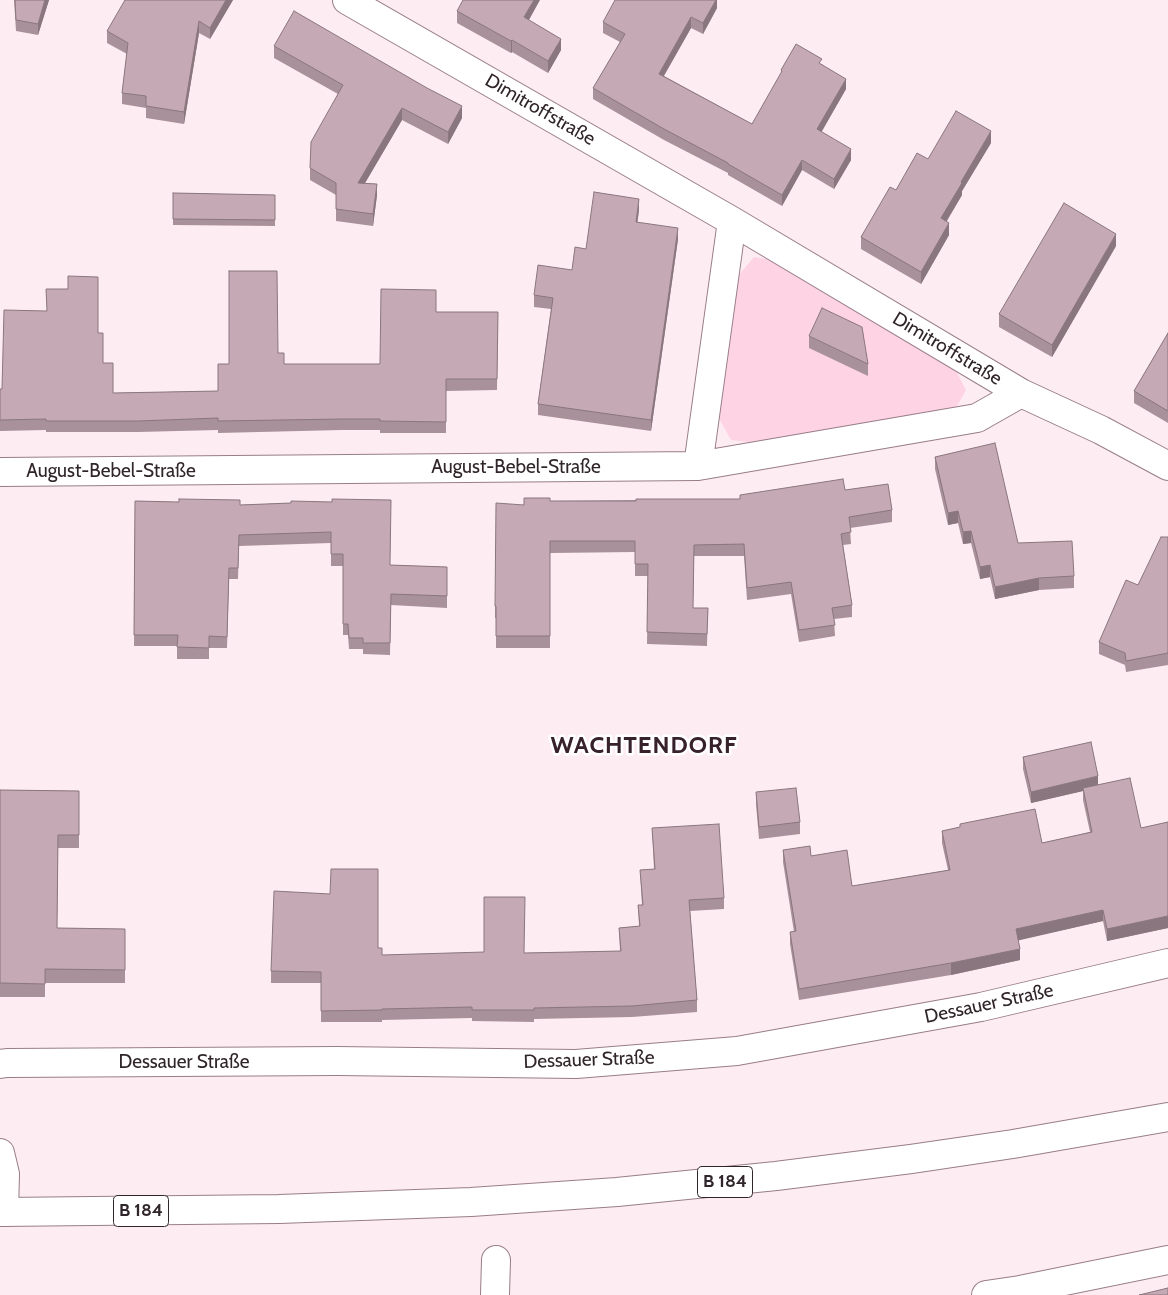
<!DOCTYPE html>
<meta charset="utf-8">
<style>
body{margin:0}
canvas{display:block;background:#feecf3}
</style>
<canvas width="1168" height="1295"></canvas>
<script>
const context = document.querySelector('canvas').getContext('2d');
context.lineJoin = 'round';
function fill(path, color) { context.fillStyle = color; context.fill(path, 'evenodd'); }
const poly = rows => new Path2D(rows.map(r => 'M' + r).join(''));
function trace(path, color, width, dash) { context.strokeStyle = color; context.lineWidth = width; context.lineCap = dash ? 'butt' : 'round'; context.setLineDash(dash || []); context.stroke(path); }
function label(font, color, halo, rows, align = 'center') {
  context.font = font + ' Cabin,sans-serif'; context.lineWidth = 5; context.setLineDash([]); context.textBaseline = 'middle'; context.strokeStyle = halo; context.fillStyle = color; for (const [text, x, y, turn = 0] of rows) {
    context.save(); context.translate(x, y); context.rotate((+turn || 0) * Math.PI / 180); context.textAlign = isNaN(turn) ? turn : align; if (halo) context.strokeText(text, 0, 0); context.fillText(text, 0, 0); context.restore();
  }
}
const green = poly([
 [754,257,785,262,953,365,966,390,955,410,755,443,731,440,718,417,738,276]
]);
const street = poly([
 [347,0,732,221,1021,393,1101,430,1168,466],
 [698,466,732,221],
 [0,472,698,466,977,418,1021,393],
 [0,1064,7,1063,337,1061,576,1064,737,1051,981,1007,1168,963],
 [0,1153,5,1174,4,1212],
 [495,1295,496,1260],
 [986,1295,1020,1290,1168,1260]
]);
const primary = poly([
 [0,1212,279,1209,471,1202,617,1192,776,1176,911,1159,1013,1144,1168,1117]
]);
const wall = poly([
 [14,0,49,0,38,35,16,31],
 [233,0,210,39,199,33,184,124,146,118,146,108,122,104,122,93,127,54,107,43,107,31],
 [717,0,717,8,703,34,691,28,664,76,752,124,781,74,781,70,822,64,846,89,821,132,851,160,834,189,802,170,782,206,728,175,728,173,664,140,593,99,593,88,620,42,603,33,603,22],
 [457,11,529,20,561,50,548,73,512,52,511,53,457,23],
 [274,46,462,118,448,144,402,120,365,183,377,195,373,226,336,221,336,195,310,180,310,168,338,94,274,58],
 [991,143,962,191,962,195,947,221,949,235,921,284,861,249,861,237,896,190],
 [173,193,275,195,275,226,173,225],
 [639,210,637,222,678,239,651,431,538,415,538,404,551,309,534,307,534,295,572,270,586,249],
 [1116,246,1052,357,999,327,999,314],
 [436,312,498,312,497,390,446,391,446,433,380,433,380,430,342,430,218,433,218,430,138,432,46,432,46,430,0,431,0,389,2,389,98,333,103,363,113,393,218,391,229,364,278,353,284,364,380,364],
 [1168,333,1168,423,1134,403,1134,391],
 [809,336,868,364,868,376,809,348],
 [935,457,1018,543,1074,576,1074,588,1039,590,995,599,990,577,980,579,971,543,963,544,958,523,948,525,935,469],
 [845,490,892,510,892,522,850,528,851,544,843,545,852,605,852,617,834,619,835,636,799,642,791,594,747,600,744,556,694,556,693,608,708,608,707,646,647,644,648,576,635,576,635,552,550,553,550,648,496,648,496,618,495,618,495,606,524,505,550,501,740,499],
 [135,501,240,505,291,503,390,565,447,567,447,608,391,605,390,655,363,654,363,649,349,649,348,635,343,635,343,566,331,566,331,543,239,546,238,579,229,579,227,648,209,648,209,659,177,659,177,646,134,646],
 [1168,537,1168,665,1126,672,1125,665,1099,654,1099,642,1138,585],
 [1023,757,1098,785,1141,828,1168,822,1168,928,1107,941,1103,921,1018,940,1020,960,951,975,799,1000,790,944,790,932,794,932,783,862,783,850,811,856,852,886,948,870,942,843,942,831,960,827,960,824,1042,843,1090,832,1083,800,1083,791,1031,803,1023,769],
 [0,790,79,791,79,848,58,848,57,928,125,929,125,983,45,983,45,997,0,997],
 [756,792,800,822,800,834,759,839,756,804],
 [652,828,724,898,724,909,690,911,697,1000,697,1012,632,1017,534,1019,534,1022,472,1021,472,1018,382,1020,382,1022,321,1022,321,983,271,983,271,971,378,948,382,955,524,953,620,951,619,928,639,926,638,905,642,905,640,870,654,869]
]);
const shadedWall = poly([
 [45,0,49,0,38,35,38,24],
 [226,0,233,0,210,39,210,28],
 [534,0,540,0,524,29,524,17],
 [716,0,717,0,717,8,703,34,703,23],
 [691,17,691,28,659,84,659,74],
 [199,21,199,33,184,124,184,112],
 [561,39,561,50,548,73,548,61],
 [512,40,512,52,511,53,511,41],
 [846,79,846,89,817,140,817,129],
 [462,106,462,118,448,144,448,132],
 [402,108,402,120,358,195,358,183],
 [991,131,991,143,962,191,962,195,941,230,941,218,961,182],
 [851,149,851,160,834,189,834,179],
 [802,160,802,170,782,206,782,195],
 [377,184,377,195,373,226,373,214],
 [639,199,639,210,636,234,636,222],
 [949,223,949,235,921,284,921,272],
 [678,228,678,239,651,431,651,420],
 [1116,234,1116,246,1052,357,1052,345],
 [958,511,958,523,948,525,948,513],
 [971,531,971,543,963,544,963,532],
 [990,565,990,577,980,579,980,567],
 [1039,578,1039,590,995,599,995,587],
 [1098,776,1098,787,1083,788,1083,791,1031,803,1031,792],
 [1103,910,1103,921,1016,941,1016,929],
 [1168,916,1168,928,1107,941,1107,929],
 [1020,949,1020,960,951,975,951,963]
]);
const building = poly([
 [15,0,45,0,38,24,16,20,15,0],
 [125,0,226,0,210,28,199,21,184,112,146,106,146,96,122,93,128,43,107,31,125,0],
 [463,0,534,0,524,17,561,39,548,61,512,40,511,41,457,11,463,0],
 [615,0,716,0,703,23,691,17,659,74,752,124,782,71,781,70,796,44,822,59,819,63,846,79,817,129,851,149,834,179,802,160,782,195,728,164,728,163,664,129,593,88,625,34,603,22,615,0],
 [294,11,427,88,462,106,448,132,402,108,358,183,377,184,373,214,336,209,336,183,310,168,311,142,343,85,274,46,294,11],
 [956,111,991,131,961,182,962,183,941,218,949,223,921,272,861,237,890,187,896,190,917,153,928,159,956,111],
 [594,192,639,199,636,222,678,228,651,420,538,404,553,298,534,295,538,265,572,270,575,247,586,249,594,192],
 [173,193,275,195,275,220,173,219,173,193],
 [1064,203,1116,234,1052,345,999,314,1064,203],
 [229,271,277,271,278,353,284,353,284,364,380,364,381,289,436,290,436,312,498,312,497,379,446,379,446,422,380,421,380,419,342,419,218,421,218,418,138,421,46,421,46,419,0,420,0,389,2,389,4,310,47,311,46,289,68,289,68,276,98,277,98,333,103,333,103,363,113,363,113,393,218,391,218,364,229,364,229,271],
 [822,308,862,327,868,364,809,336,822,308],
 [1168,333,1168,411,1134,391,1168,333],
 [995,443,1018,543,1072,541,1074,576,1039,578,995,587,990,565,980,567,971,531,963,532,958,511,948,513,935,457,995,443],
 [843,479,845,490,888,484,892,510,849,517,851,532,841,534,852,605,832,608,835,625,799,630,791,582,747,588,744,544,694,545,693,608,708,608,707,634,647,632,648,564,635,564,635,541,550,541,550,636,496,636,496,606,495,606,496,503,524,505,524,498,550,498,550,501,636,501,636,499,740,499,740,495,843,479],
 [179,499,240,500,240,505,291,503,291,501,332,502,332,499,391,500,390,565,447,567,447,596,391,594,390,643,363,643,363,638,349,638,348,624,343,624,343,554,331,554,331,532,239,535,238,568,229,568,227,637,209,636,209,648,177,647,178,635,134,635,135,501,179,502,179,499],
 [1161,537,1168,537,1168,653,1126,661,1125,653,1099,642,1126,580,1138,585,1161,537],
 [1091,742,1098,776,1031,792,1023,757,1091,742],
 [1130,778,1141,828,1168,822,1168,916,1107,929,1103,910,1016,929,1020,949,951,963,799,989,790,932,796,931,783,850,810,846,811,856,847,850,852,886,950,870,942,831,960,827,960,824,1035,809,1042,843,1092,832,1083,788,1130,778],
 [796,788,800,822,759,827,756,792,796,788],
 [0,790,79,791,79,835,58,835,57,928,125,929,125,970,45,969,45,984,0,983,0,790],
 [719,824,724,898,689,900,697,1000,632,1006,534,1008,534,1010,472,1010,472,1007,382,1009,382,1010,321,1011,321,972,271,971,274,891,330,894,331,869,378,869,378,948,382,948,382,955,484,952,484,897,525,897,524,953,621,951,619,928,640,926,638,905,643,905,640,870,655,869,652,828,719,824],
 [1168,1288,1168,1295,1139,1295,1168,1288]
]);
const shields = [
 [725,1182,55],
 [141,1211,55]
];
const shieldNames = [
 ["B 184",725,1182],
 ["B 184",141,1211]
];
const streetNames = [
 ["Dimitroffstraße",540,110,30],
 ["Dimitroffstraße",947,349,31],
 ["August-Bebel-Straße",516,467],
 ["August-Bebel-Straße",111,471],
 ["Dessauer Straße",989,1004,-12],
 ["Dessauer Straße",589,1060,-2],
 ["Dessauer Straße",184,1062]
];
const districtNames = [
 ["WACHTENDORF",644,746]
];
fill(green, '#fed4e5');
trace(street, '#987d88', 30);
trace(primary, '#987d88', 30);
trace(street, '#fff', 28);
trace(primary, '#fff', 28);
fill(wall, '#a9919b');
fill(shadedWall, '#8a767e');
fill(building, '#c5a9b4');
trace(building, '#8a767e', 1);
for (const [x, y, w] of shields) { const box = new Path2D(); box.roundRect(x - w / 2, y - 15.5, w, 31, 4); context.fillStyle = '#fff'; context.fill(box); trace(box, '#30252a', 1); }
label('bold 18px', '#30252a', null, shieldNames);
label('19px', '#30252a', '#fff', streetNames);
context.letterSpacing = '1px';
label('bold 24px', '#37212b', '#fff', districtNames);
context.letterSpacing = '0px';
</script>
